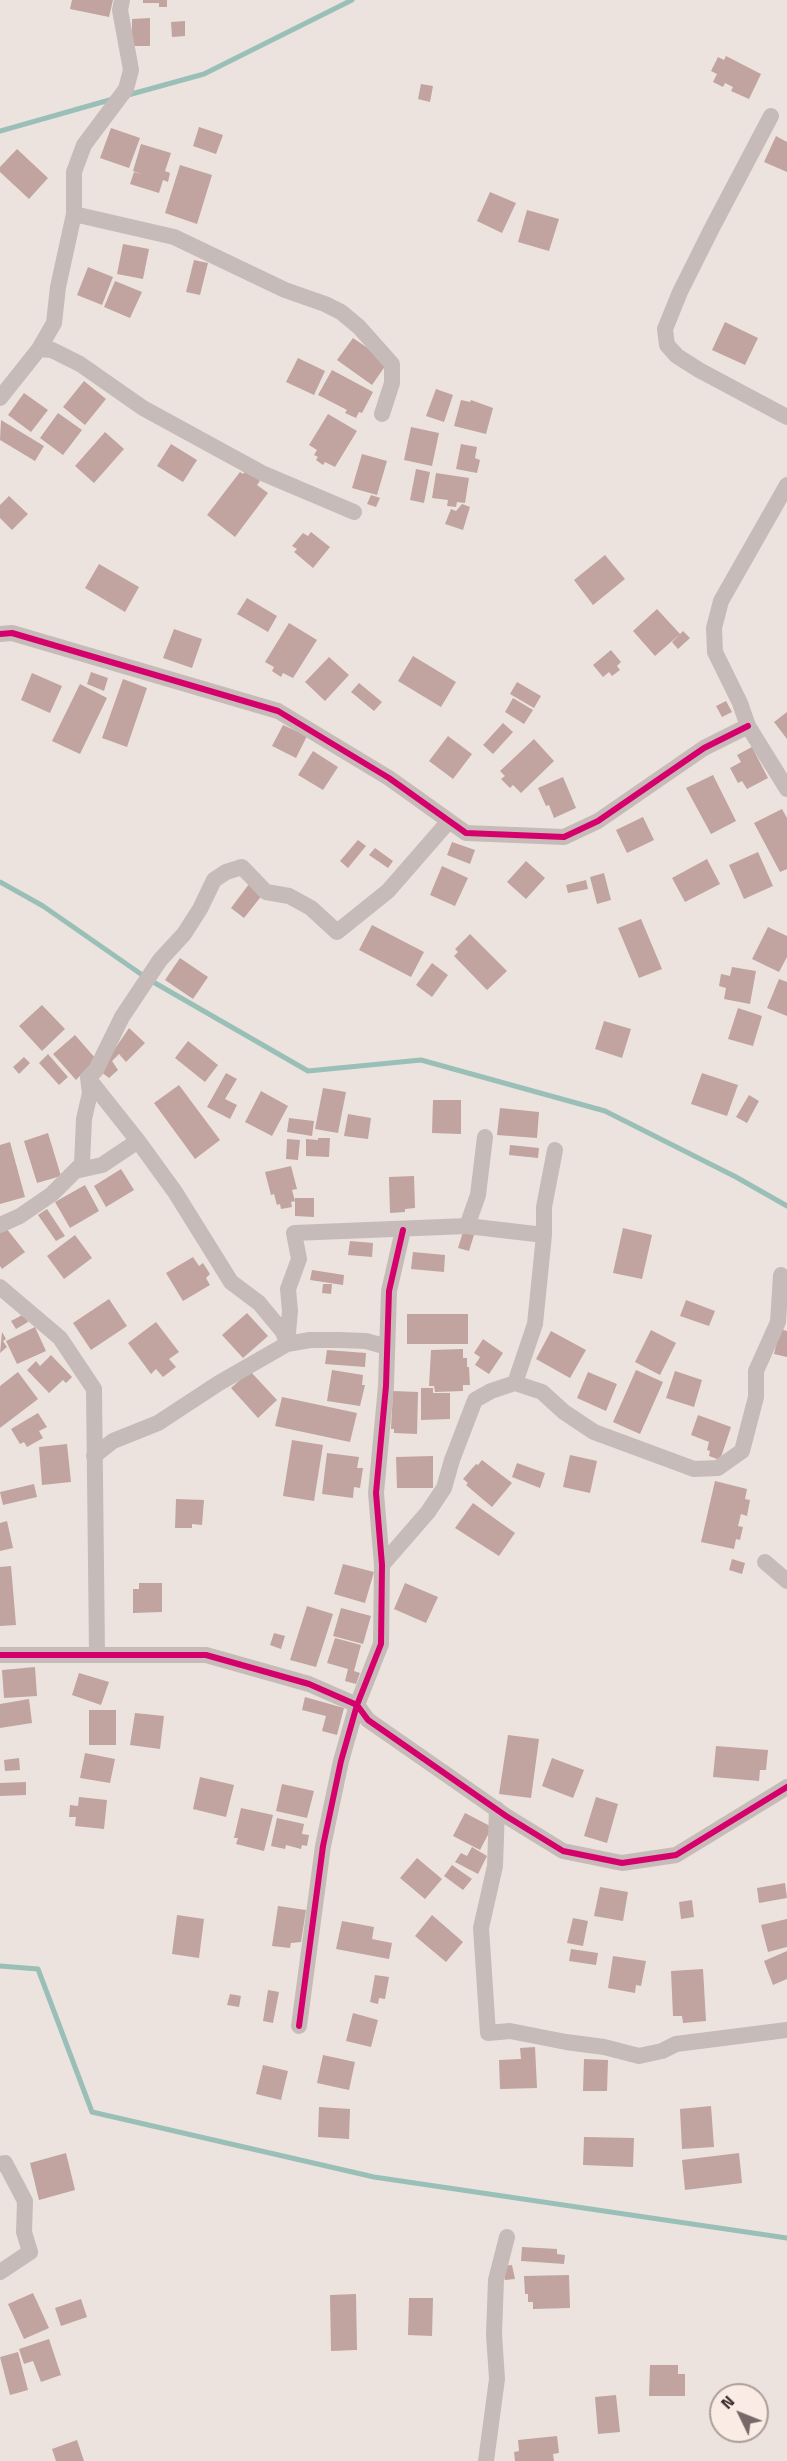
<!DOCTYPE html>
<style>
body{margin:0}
#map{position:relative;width:787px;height:2461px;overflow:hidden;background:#ece3df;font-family:"Titillium Web",sans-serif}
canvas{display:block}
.north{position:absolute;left:709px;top:2383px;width:60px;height:60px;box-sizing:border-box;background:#faece5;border:2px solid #ac9e99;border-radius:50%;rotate:313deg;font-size:16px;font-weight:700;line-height:24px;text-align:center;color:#362826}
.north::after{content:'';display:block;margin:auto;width:21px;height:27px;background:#766967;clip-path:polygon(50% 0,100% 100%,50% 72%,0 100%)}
</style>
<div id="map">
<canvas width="787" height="2461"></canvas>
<div class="north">N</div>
</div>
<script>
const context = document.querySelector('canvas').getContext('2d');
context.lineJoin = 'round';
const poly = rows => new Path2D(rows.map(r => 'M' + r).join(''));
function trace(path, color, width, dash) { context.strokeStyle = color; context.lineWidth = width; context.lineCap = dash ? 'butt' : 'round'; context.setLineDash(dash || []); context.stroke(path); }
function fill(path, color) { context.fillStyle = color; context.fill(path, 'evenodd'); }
const stream = poly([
 [128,95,204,74,352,0],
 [0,131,113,99],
 [0,882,43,906,148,979,308,1071,421,1060,605,1111,736,1177,787,1206],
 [0,1966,38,1969,92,2112,374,2177,787,2238]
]);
const building = poly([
 [72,0,113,0,109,17,70,9],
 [143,0,167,0,167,7,159,7,159,3,143,3],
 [150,18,150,46,132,46,132,19],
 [185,21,185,36,172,37,171,22],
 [726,56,761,74,749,99,731,91,733,87,725,83,723,87,713,82,717,74,711,71,718,57,724,60],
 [421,84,433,86,430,102,418,99],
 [199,127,223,135,216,154,193,146],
 [111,128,140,138,129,168,100,158],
 [776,136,787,142,787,172,764,162],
 [141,144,171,153,165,171,170,173,168,182,163,180,159,193,130,184,134,172,142,174,133,171],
 [17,149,48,178,29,199,0,172,0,167],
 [180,165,212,175,197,224,165,213],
 [490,192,516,203,502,233,477,221],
 [527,210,559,219,549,251,518,242],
 [123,244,149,249,143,279,117,274],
 [194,260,208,263,200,295,186,292],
 [88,267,113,277,102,305,77,295],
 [115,281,142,292,130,318,104,307],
 [725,322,758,338,745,365,712,350],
 [353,338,388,362,372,385,337,360],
 [298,358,325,371,314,395,286,382],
 [332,370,373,392,362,413,359,412,356,418,345,413,347,410,318,395],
 [84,381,106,399,85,425,63,407],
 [436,389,453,395,444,422,426,416],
 [24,393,48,410,31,432,8,415],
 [461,400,470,402,471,400,493,408,486,434,454,426],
 [58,413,82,430,63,455,40,438],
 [328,414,357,431,335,467,325,462,323,465,316,460,318,457,314,455,317,450,309,445],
 [1,420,44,446,35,461,0,440],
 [411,427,439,433,432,466,404,460],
 [105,432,124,449,94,483,75,466],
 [171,444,197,460,183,482,157,466],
 [461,444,477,447,475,458,480,460,477,473,456,469],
 [362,454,387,461,377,495,352,488],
 [416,469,430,472,424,503,410,500],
 [246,470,260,481,257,485,268,493,235,537,207,515,240,472,243,474],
 [436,473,469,478,465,503,457,502,456,507,447,506,448,500,432,498],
 [371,495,380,498,376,507,367,504],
 [9,496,28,514,12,530,0,518,0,505],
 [462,504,470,507,463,530,445,524,451,509,456,511],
 [311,532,330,547,313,568,294,552,297,549,292,546,303,533,308,536],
 [605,555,625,579,593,605,574,580],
 [99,564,139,587,125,612,85,588],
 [247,598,277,616,268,632,237,614],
 [657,609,680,634,655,656,633,631],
 [289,623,317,640,293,678,283,673,281,677,272,671,274,667,265,662],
 [174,629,202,639,192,668,163,658],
 [683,631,690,638,678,649,672,642],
 [611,650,621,662,617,666,620,670,612,676,609,672,603,677,593,665],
 [413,656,456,682,441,707,398,681],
 [329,657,349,675,325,701,305,682],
 [91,672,108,678,104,691,87,684],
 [32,673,62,686,50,713,21,700],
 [123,679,147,688,127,747,102,738],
 [517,682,541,696,534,708,510,694],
 [359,683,382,702,374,711,351,692],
 [80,684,107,698,80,754,52,741],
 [513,698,533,710,524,724,505,712],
 [726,701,732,712,722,717,716,706],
 [787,712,787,739,774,722],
 [503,723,513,732,493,754,483,745],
 [283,725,307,736,296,758,272,746],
 [448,736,472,754,453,779,429,761],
 [534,739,554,761,521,793,513,785,510,788,501,779,505,776,500,771],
 [752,747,768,778,747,789,742,781,738,783,730,768,741,762,737,755],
 [313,751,338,767,323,790,298,775],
 [713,775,736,821,711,834,686,788],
 [563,777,576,808,554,818,549,805,546,806,538,788],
 [782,809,787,818,787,869,780,872,754,823],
 [643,817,654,840,627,853,616,830],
 [358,840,366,846,348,868,340,861],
 [452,842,475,850,470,864,447,855],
 [375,848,393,861,388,868,369,855],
 [758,852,773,886,744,899,729,865],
 [707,859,720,884,685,902,672,878],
 [526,861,545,878,526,899,507,882],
 [442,866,468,878,455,906,430,895],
 [604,873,611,900,597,904,590,877],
 [586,880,588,889,568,893,566,885],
 [249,884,263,894,244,918,231,908],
 [641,919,662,969,639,978,618,928],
 [372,925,424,952,411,977,359,950],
 [768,927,787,936,787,957,779,972,752,959],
 [470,934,507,971,487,990,454,956,458,952,455,949],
 [180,958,208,977,193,999,165,980],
 [432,963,448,975,432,997,416,985],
 [732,967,756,971,750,1004,724,999,726,988,719,986,721,974,730,976],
 [779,979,787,982,787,1016,767,1008],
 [42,1005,65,1029,42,1051,19,1026],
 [738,1008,762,1016,753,1046,728,1039],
 [604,1021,631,1029,622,1058,595,1049],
 [129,1028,145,1043,126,1062,119,1054,112,1061,118,1070,109,1078,100,1071],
 [75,1035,96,1059,76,1080,53,1054],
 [188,1041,218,1065,205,1082,175,1058],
 [48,1054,68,1077,59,1085,39,1063],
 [24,1057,30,1063,19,1074,13,1067],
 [226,1073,237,1079,225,1099,237,1105,230,1119,207,1107],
 [702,1073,738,1085,727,1116,691,1104],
 [179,1085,220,1140,195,1159,154,1103],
 [323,1088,346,1092,338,1133,315,1129],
 [261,1091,288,1106,272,1136,245,1122],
 [749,1095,759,1101,747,1123,736,1117],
 [433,1100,461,1100,461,1134,432,1133],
 [500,1108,539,1112,537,1138,497,1135],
 [348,1114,371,1118,368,1139,344,1136],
 [289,1118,314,1121,312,1136,287,1132],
 [48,1133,61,1176,37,1183,24,1141],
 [318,1138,330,1138,329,1157,306,1156,306,1139,318,1140],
 [287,1139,300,1140,298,1160,286,1159],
 [10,1142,25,1197,0,1204,0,1145],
 [510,1145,539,1148,538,1158,509,1155],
 [291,1166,297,1189,292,1190,295,1201,291,1202,292,1207,281,1209,280,1204,277,1205,274,1194,271,1195,265,1172],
 [121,1169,134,1190,106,1207,94,1186],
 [414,1176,415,1208,405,1209,405,1212,390,1213,389,1177],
 [85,1185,99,1211,70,1228,55,1202],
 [295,1198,314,1198,314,1217,295,1216],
 [47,1209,65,1236,56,1241,38,1215],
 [6,1228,25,1252,2,1269,0,1266,0,1232],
 [623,1228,652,1235,642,1279,613,1273],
 [463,1232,474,1235,469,1251,458,1248],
 [75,1235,92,1258,64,1279,47,1256],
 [350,1241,373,1243,372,1257,348,1255],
 [413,1252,445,1255,444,1272,411,1269],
 [193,1257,199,1266,203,1263,210,1274,206,1278,210,1285,183,1301,166,1273],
 [312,1270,344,1275,343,1285,310,1280],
 [323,1284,332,1284,331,1294,322,1293],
 [109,1299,127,1326,91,1350,73,1323],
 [686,1300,715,1311,709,1326,680,1316],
 [247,1313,268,1336,243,1358,222,1335],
 [24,1314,28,1322,16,1329,11,1321],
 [407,1314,468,1314,468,1344,407,1344],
 [156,1322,179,1352,169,1359,176,1367,163,1377,156,1369,151,1374,128,1343],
 [35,1327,46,1351,17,1364,6,1341],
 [780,1329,787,1331,787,1357,774,1354],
 [651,1330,676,1343,660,1375,635,1362],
 [551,1331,586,1350,570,1378,536,1359],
 [2,1332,6,1339,3,1341,7,1347,0,1353],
 [483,1339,503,1353,489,1374,475,1365,480,1357,474,1353],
 [463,1349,463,1358,467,1358,467,1367,469,1367,470,1385,463,1385,463,1391,435,1392,434,1386,429,1386,431,1350],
 [327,1350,366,1353,365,1367,325,1364],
 [51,1355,72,1377,66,1383,63,1380,49,1393,27,1370,36,1361,40,1366],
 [332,1370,363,1375,362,1385,365,1385,360,1406,327,1401],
 [636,1370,663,1382,640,1434,613,1422],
 [250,1371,277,1400,258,1418,231,1388],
 [675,1371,702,1380,694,1407,666,1398],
 [18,1372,38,1399,0,1428,0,1386],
 [588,1372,617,1384,606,1411,577,1398],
 [421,1388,433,1388,433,1393,450,1393,450,1419,421,1420],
 [393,1391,418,1392,417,1434,394,1433,394,1429,391,1429],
 [282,1397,357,1413,350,1442,275,1426],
 [38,1413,47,1427,39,1431,43,1438,27,1447,24,1442,20,1444,11,1429],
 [698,1415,731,1427,720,1460,709,1456,710,1451,707,1450,709,1442,691,1435],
 [292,1440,323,1445,314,1501,283,1496],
 [67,1444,71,1482,42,1485,39,1447],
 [327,1453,359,1457,357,1468,363,1468,360,1488,354,1487,353,1498,322,1494],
 [570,1455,597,1461,590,1493,563,1487],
 [433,1456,433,1488,397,1488,396,1457],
 [482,1460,512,1483,492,1507,466,1485,468,1483,463,1479,476,1464,478,1465],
 [517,1463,545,1473,540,1488,512,1477],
 [715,1481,747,1489,745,1499,750,1500,747,1516,741,1514,738,1526,743,1527,740,1540,736,1539,734,1549,701,1542],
 [34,1484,37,1497,3,1505,0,1492],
 [176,1499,204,1500,202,1525,192,1524,192,1528,175,1528],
 [473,1503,515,1533,499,1556,455,1528],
 [7,1521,13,1548,0,1551,0,1523],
 [732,1559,745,1563,742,1574,729,1570],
 [343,1564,374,1572,365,1603,334,1594],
 [11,1566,16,1625,0,1626,0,1567],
 [139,1583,162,1583,162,1612,133,1613,133,1589,139,1589],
 [405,1583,438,1597,426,1623,394,1609],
 [307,1606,333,1614,316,1667,290,1660],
 [341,1608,371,1616,363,1644,333,1636],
 [274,1633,285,1636,281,1649,270,1645],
 [335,1638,361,1645,354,1671,360,1673,356,1684,345,1681,348,1669,327,1663],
 [35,1667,37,1696,4,1698,2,1670],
 [79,1673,109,1682,101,1705,72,1695],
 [305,1697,344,1708,337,1735,322,1731,326,1716,302,1710],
 [29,1699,32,1723,0,1728,0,1704],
 [89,1710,116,1710,116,1745,89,1745],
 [135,1713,164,1716,160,1749,130,1745],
 [508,1735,539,1739,531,1798,499,1794],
 [716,1746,768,1750,766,1770,760,1770,759,1781,713,1777],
 [85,1753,115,1759,110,1783,80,1778],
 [19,1758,20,1770,5,1771,4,1760],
 [552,1758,584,1770,573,1798,542,1786],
 [200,1777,234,1785,226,1817,193,1809],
 [26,1782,26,1795,0,1796,0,1783],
 [282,1784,314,1791,307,1818,276,1811],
 [79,1797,107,1800,104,1829,75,1826,76,1817,69,1817,70,1805,78,1806],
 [596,1797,618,1804,607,1843,584,1836],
 [241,1808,273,1815,264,1851,236,1844,238,1838,234,1838],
 [465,1813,492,1827,480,1850,453,1836],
 [277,1818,304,1824,302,1834,309,1835,307,1846,302,1845,301,1849,286,1845,285,1849,271,1846],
 [472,1847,487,1856,478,1874,455,1862,461,1853,467,1856],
 [417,1858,442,1879,425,1899,400,1878],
 [452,1865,472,1879,463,1890,444,1876],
 [785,1883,787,1898,759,1903,757,1888],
 [600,1887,628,1892,623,1921,594,1916],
 [692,1900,694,1917,681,1919,679,1902],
 [278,1906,306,1910,301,1942,291,1943,290,1948,272,1946],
 [177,1915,204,1919,199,1958,172,1954],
 [432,1915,463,1942,446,1962,415,1936],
 [573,1918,588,1921,583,1946,567,1943],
 [787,1919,787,1947,768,1952,761,1925],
 [342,1921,374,1927,372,1939,392,1943,389,1959,336,1949],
 [571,1949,598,1953,596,1965,569,1961],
 [787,1951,787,1979,773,1985,764,1961],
 [613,1956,646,1961,641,1986,636,1985,635,1993,608,1988],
 [703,1969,706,2021,683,2023,682,2016,673,2016,671,1971],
 [375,1975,389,1977,385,1999,379,1998,378,2004,370,2002],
 [268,1990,279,1992,273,2023,263,2021],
 [230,1994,241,1996,239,2007,227,2005],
 [353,2013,378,2020,371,2047,346,2041],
 [535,2047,537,2088,500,2089,499,2060,521,2059,520,2048],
 [323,2055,355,2062,349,2090,317,2083],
 [584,2059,608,2060,607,2091,583,2091],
 [263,2065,288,2071,281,2100,256,2094],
 [711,2106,714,2147,682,2149,680,2109],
 [319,2107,350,2109,349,2139,318,2137],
 [584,2137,634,2138,633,2167,583,2165],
 [66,2153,75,2190,39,2200,30,2163],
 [739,2153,742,2183,685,2190,682,2160],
 [522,2247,557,2249,557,2254,565,2255,564,2264,521,2261],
 [512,2265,515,2279,505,2280,503,2266],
 [569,2275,570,2308,533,2309,533,2302,528,2302,528,2294,525,2294,524,2276],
 [33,2293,49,2328,24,2339,8,2304],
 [356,2294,357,2350,331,2351,330,2295],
 [409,2298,433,2298,432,2336,408,2335],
 [81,2299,87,2317,61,2326,55,2308],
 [49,2339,61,2375,41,2382,33,2361,24,2364,19,2349],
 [18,2352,28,2390,10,2395,0,2357],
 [650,2365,678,2365,678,2374,685,2374,685,2396,649,2396],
 [616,2395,620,2432,598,2434,595,2397],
 [557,2436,559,2453,553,2454,554,2461,515,2461,514,2452,519,2451,518,2440],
 [77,2440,84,2461,56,2461,52,2449]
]);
const minor = poly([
 [771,116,712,228,680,292,665,329,667,345,677,356,699,370,787,417],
 [74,214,174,237,285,290,325,304,341,312,359,327,392,364,392,383,382,414],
 [39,349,52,350,80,364,143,408,262,473,354,512],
 [0,398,39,349,54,323,58,287,74,214,74,172,84,145,126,89,131,70,120,10,122,0],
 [787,485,721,601,714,628,715,652,740,703,748,726,787,789],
 [0,634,12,633,278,711,389,778,466,833,564,837,598,821,704,748,748,726],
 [138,1141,175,1192,231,1282,259,1303,283,1332,287,1343],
 [75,1171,82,1164,84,1119,90,1093,88,1078],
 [0,1225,20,1216,52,1194,75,1171,102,1165,138,1141,88,1078,96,1070,122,1017,160,960,184,934,200,909,214,880,226,872,242,867,266,892,289,896,311,908,337,932,388,891,449,821],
 [467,1226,544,1235,535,1324,515,1383],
 [544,1235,544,1207,555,1150],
 [0,1287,60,1338,94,1389,97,1653],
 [287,1344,290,1311,288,1289,299,1259,294,1233,467,1226,478,1195,485,1137],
 [94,1456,113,1441,158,1423,219,1383,287,1344,310,1340,339,1340,366,1341,387,1347],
 [765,1562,787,1581],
 [382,1565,428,1512,444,1488,452,1460,475,1400,491,1391,515,1383,542,1392,564,1412,594,1432,694,1469,718,1468,742,1451,756,1397,756,1371,778,1322,781,1275],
 [0,1655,206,1655,309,1684,357,1705,368,1720,506,1816,563,1851,622,1863,676,1855,787,1787],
 [497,1809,495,1866,481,1928,488,2033,510,2031,566,2042,604,2047,639,2056,662,2051,676,2044,787,2030],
 [299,2026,323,1846,341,1761,357,1705,381,1644,382,1565,376,1493,386,1386,389,1291,403,1230],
 [0,2164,5,2163,25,2201,24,2232,30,2252,0,2272],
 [486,2461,497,2379,494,2334,496,2280,507,2237]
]);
const cycleway = poly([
 [0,634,12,633,278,711,389,778,466,833,564,837,598,821,704,748,748,726],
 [0,1655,206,1655,309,1684,357,1705,368,1720,506,1816,563,1851,622,1863,676,1855,787,1787],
 [299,2026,323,1846,341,1761,357,1705,381,1644,382,1565,376,1493,386,1386,389,1291,403,1230]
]);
trace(stream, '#9abfb7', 5);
fill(building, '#c1a3a0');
trace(minor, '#c6bbb8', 16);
trace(cycleway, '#d6006c', 6);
</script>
